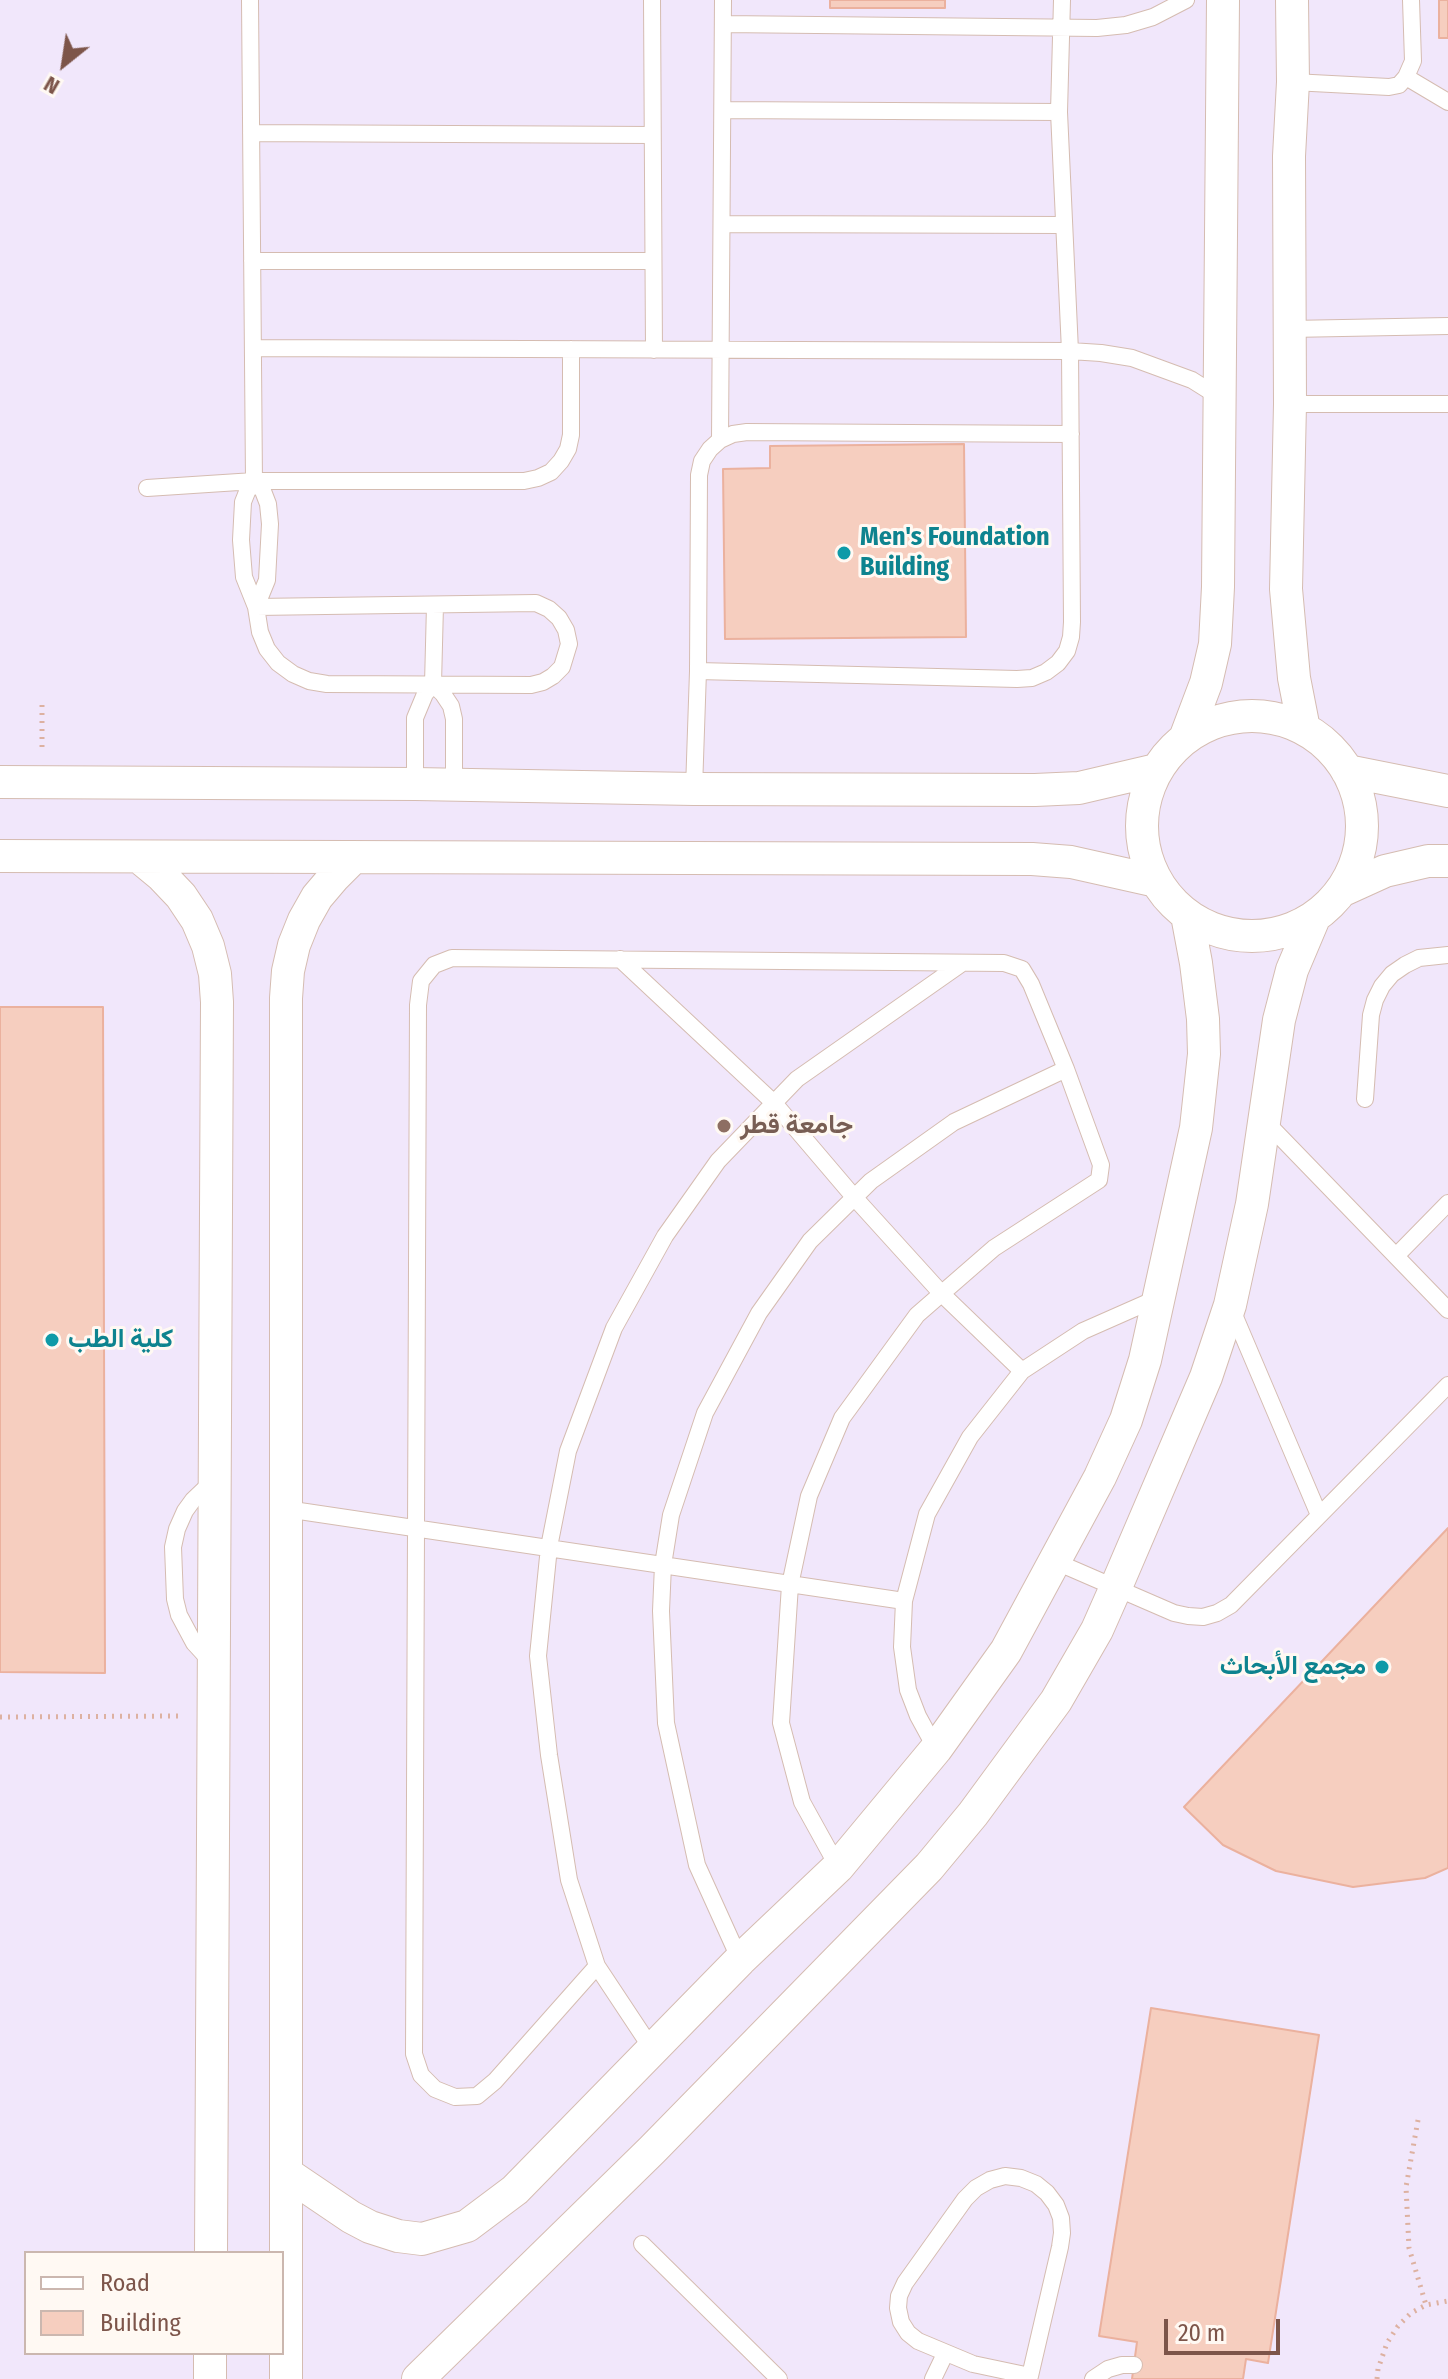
<!DOCTYPE html>
<meta charset="utf-8">
<style>
body{margin:0}
#map{position:relative;width:1448px;height:2379px;overflow:hidden;background:#fef4eb;font-family:"Fira Sans Condensed",sans-serif}
canvas{display:block}
.legend{position:absolute;left:24px;top:2251px;width:260px;height:104px;box-sizing:border-box;background:#fff9f3;border:2px solid #cbb7af;margin:0;padding:10px 14px;list-style:none;font-size:24px;color:#7d554a}
.legend li{display:flex;align-items:center;gap:16px;height:40px}
.legend b{width:40px;border:2px solid #cbb7af}
.north{position:absolute;left:24px;top:24px;width:80px;height:80px;-webkit-text-stroke:6px #fff9f3;paint-order:stroke;rotate:210deg;font-size:22px;font-weight:700;line-height:32px;text-align:center;color:#7d554a}
.north::after{content:'';display:block;margin:auto;width:28px;height:36px;background:#7d554a;clip-path:polygon(50% 0,100% 100%,50% 72%,0 100%)}
.scale{position:absolute;left:1164px;top:2319px;width:116px;height:36px;box-sizing:border-box;border:4px solid #7d554a;border-top:0;padding-left:10px;font-size:24px;line-height:28px;white-space:nowrap;color:#7d554a;-webkit-text-stroke:6px #fff9f3;paint-order:stroke}
</style>
<div id="map">
<canvas width="1448" height="2379"></canvas>
<ul class="legend">
<li><b style="height:10px;background:#fff"></b>Road</li>
<li><b style="height:22px;background:#f6cebf"></b>Building</li>
</ul>
<div class="north">N</div>
<div class="scale">20 m</div>
</div>
<script>
const context = document.querySelector('canvas').getContext('2d');
context.lineJoin = 'round';
function fill(path, color) { context.fillStyle = color; context.fill(path, 'evenodd'); }
const poly = rows => new Path2D(rows.map(r => 'M' + r).join(''));
function trace(path, color, width, dash) { context.strokeStyle = color; context.lineWidth = width; context.lineCap = dash ? 'butt' : 'round'; context.setLineDash(dash || []); context.stroke(path); }
function label(font, color, halo, rows, align = 'center') {
  context.font = font + ' "Fira Sans Condensed",Vazirmatn,sans-serif'; context.lineWidth = 6; context.setLineDash([]); context.textBaseline = 'middle'; context.strokeStyle = halo; context.fillStyle = color; for (const [text, x, y, turn = 0] of rows) {
    context.save(); context.translate(x, y); context.rotate((+turn || 0) * Math.PI / 180); context.textAlign = isNaN(turn) ? turn : align; if (halo) context.strokeText(text, 0, 0); context.fillText(text, 0, 0); context.restore();
  }
}
const education = poly([
 [0,0,1448,0,1448,2379,0,2379],
 [26,2253,282,2253,282,2353,26,2353]
]);
const building = poly([
 [830,0,945,0,945,8,830,8,830,0],
 [1439,0,1448,0,1448,38,1439,38,1439,0],
 [964,444,966,637,725,639,723,469,770,468,770,446,964,444],
 [0,1007,103,1007,105,1673,0,1672,0,1007],
 [1448,1528,1448,1868,1425,1878,1353,1887,1276,1871,1223,1845,1184,1807,1448,1528],
 [1151,2008,1319,2035,1268,2363,1246,2359,1243,2379,1132,2379,1137,2342,1099,2336,1151,2008]
]);
const path = poly([
 [42,747,42,699],
 [0,1717,178,1716],
 [1418,2120,1406,2187,1409,2248,1426,2305],
 [1377,2379,1378,2369,1387,2343,1398,2326,1411,2313,1426,2305,1448,2301]
]);
const lane = poly([
 [250,0,254,481,247,492,243,502,241,540,244,577,256,607,260,632,267,649,278,663,293,674,309,681,327,684,531,685,543,682,553,676,562,667,569,644,566,630,559,618,549,609,536,603,256,607],
 [652,0,654,350],
 [723,24,1097,28,1126,25,1153,17,1186,0],
 [1406,77,1448,102],
 [1293,82,1389,87,1399,85,1406,77,1413,61,1411,0],
 [723,110,1059,112],
 [251,133,652,135],
 [722,224,1063,225],
 [252,261,653,261],
 [1290,329,1448,326],
 [253,348,1070,351,1101,353,1132,358,1192,380,1219,397],
 [1290,404,1448,404],
 [720,440,723,0],
 [254,481,263,491,268,504,270,524,267,580,256,607],
 [147,488,254,481,524,481,538,478,551,472,561,461,568,449,571,435,571,349],
 [698,671,1017,679,1032,678,1046,672,1058,663,1067,651,1071,637,1072,622,1070,351,1059,112,1062,0],
 [433,684,443,694,451,706,454,719,454,785],
 [415,784,415,718,425,694,433,684,435,605],
 [694,789,698,671,699,475,702,461,710,449,720,440,733,434,747,432,1071,434],
 [620,959,774,1103,854,1197,942,1294,1022,1371],
 [1365,1099,1371,1015,1375,1000,1382,986,1392,974,1405,965,1419,958,1448,955],
 [1265,1121,1448,1310],
 [1396,1256,1448,1203],
 [1232,1310,1319,1515],
 [286,1509,904,1601],
 [1054,1561,1174,1613,1188,1616,1203,1617,1217,1613,1231,1605,1448,1385],
 [213,1661,205,1655,194,1643,179,1615,175,1599,173,1547,177,1529,185,1511,193,1500,214,1480],
 [936,1749,918,1716,908,1690,902,1647,904,1601,927,1514,970,1437,1022,1371,1083,1331,1160,1297],
 [740,1960,697,1865,666,1723,661,1611,663,1565,671,1515,705,1413,759,1313,810,1241,871,1181,954,1122,1066,1069],
 [597,1966,495,2081,477,2096,455,2097,435,2089,421,2075,414,2054,418,1005,421,981,434,965,452,958,1004,963,1022,969,1031,984,1066,1069,1101,1165,1099,1180,994,1248,917,1315,842,1418,809,1496,790,1585,781,1723,802,1802,838,1867],
 [652,2049,597,1966,569,1880,549,1755,538,1656,549,1547,568,1451,614,1328,665,1236,718,1161,797,1079,961,964],
 [1005,2176,1021,2178,1036,2184,1047,2193,1056,2205,1061,2218,1062,2233,1060,2247,1030,2376,973,2364,918,2341,908,2333,901,2322,898,2308,899,2296,905,2283,965,2199,976,2188,990,2180,1005,2176],
 [642,2244,779,2379],
 [933,2379,945,2354],
 [1093,2379,1108,2369,1122,2365,1134,2365]
]);
const street = poly([
 [1292,0,1293,82,1289,156,1290,404,1286,589,1294,678,1304,729],
 '1142 826a110 110 0 1 1 220 0a110 110 0 1 1-220 0Z',
 [1186,736,1206,683,1215,644,1218,587,1223,0],
 [1347,771,1448,791],
 [0,782,415,784,694,789,1035,790,1079,788,1156,770],
 [0,856,1032,859,1071,862,1156,881],
 [139,857,162,876,181,896,197,920,208,946,215,974,217,1002,211,2253],
 [1341,891,1385,871,1428,861,1448,861],
 [286,2173,351,2217,370,2227,398,2236,422,2239,467,2226,515,2190,740,1960,838,1867,936,1749,1006,1651,1100,1477,1126,1420,1145,1360,1196,1128,1204,1054,1203,1019,1196,963,1187,915],
 [210,2379,210,2353],
 [286,2379,286,998,288,971,294,945,304,920,317,897,334,877,353,858],
 [418,2379,652,2150,929,1867,973,1814,1056,1701,1097,1630,1116,1587,1206,1377,1230,1305,1252,1204,1279,1020,1292,970,1314,918]
]);
const markers = [
 [844,553,8,"#0f9aa8"],
 [724,1126,8,"#8d6e63"],
 [52,1340,8,"#0f9aa8"],
 [1382,1667,8,"#0f9aa8"]
];
const cultureNames = [
 ["Men's Foundation",860,538],
 ["Building",860,568],
 ["كلية الطب",68,1340],
 ["مجمع الأبحاث",1366,1667,"right"]
];
const educationNames = [
 ["جامعة قطر",740,1126]
];
fill(education, '#f1e7fb');
fill(building, '#f6cebf');
trace(building, '#ebb19e', 2);
trace(lane, '#d5bcb1', 18);
trace(street, '#d5bcb1', 34);
trace(path, '#ddb1a1', 5, [2, 6]);
trace(lane, '#fff', 16);
trace(street, '#fff', 32);
for (const [x, y, r, color] of markers) { const dot = new Path2D(); dot.arc(x, y, r, 0, 2 * Math.PI); context.fillStyle = color; context.fill(dot); trace(dot, '#fff9f3', 3); }
label('bold 26px', '#0d838f', '#fff9f3', cultureNames, 'left');
label('bold 26px', '#785e54', '#fff9f3', educationNames, 'left');
</script>
